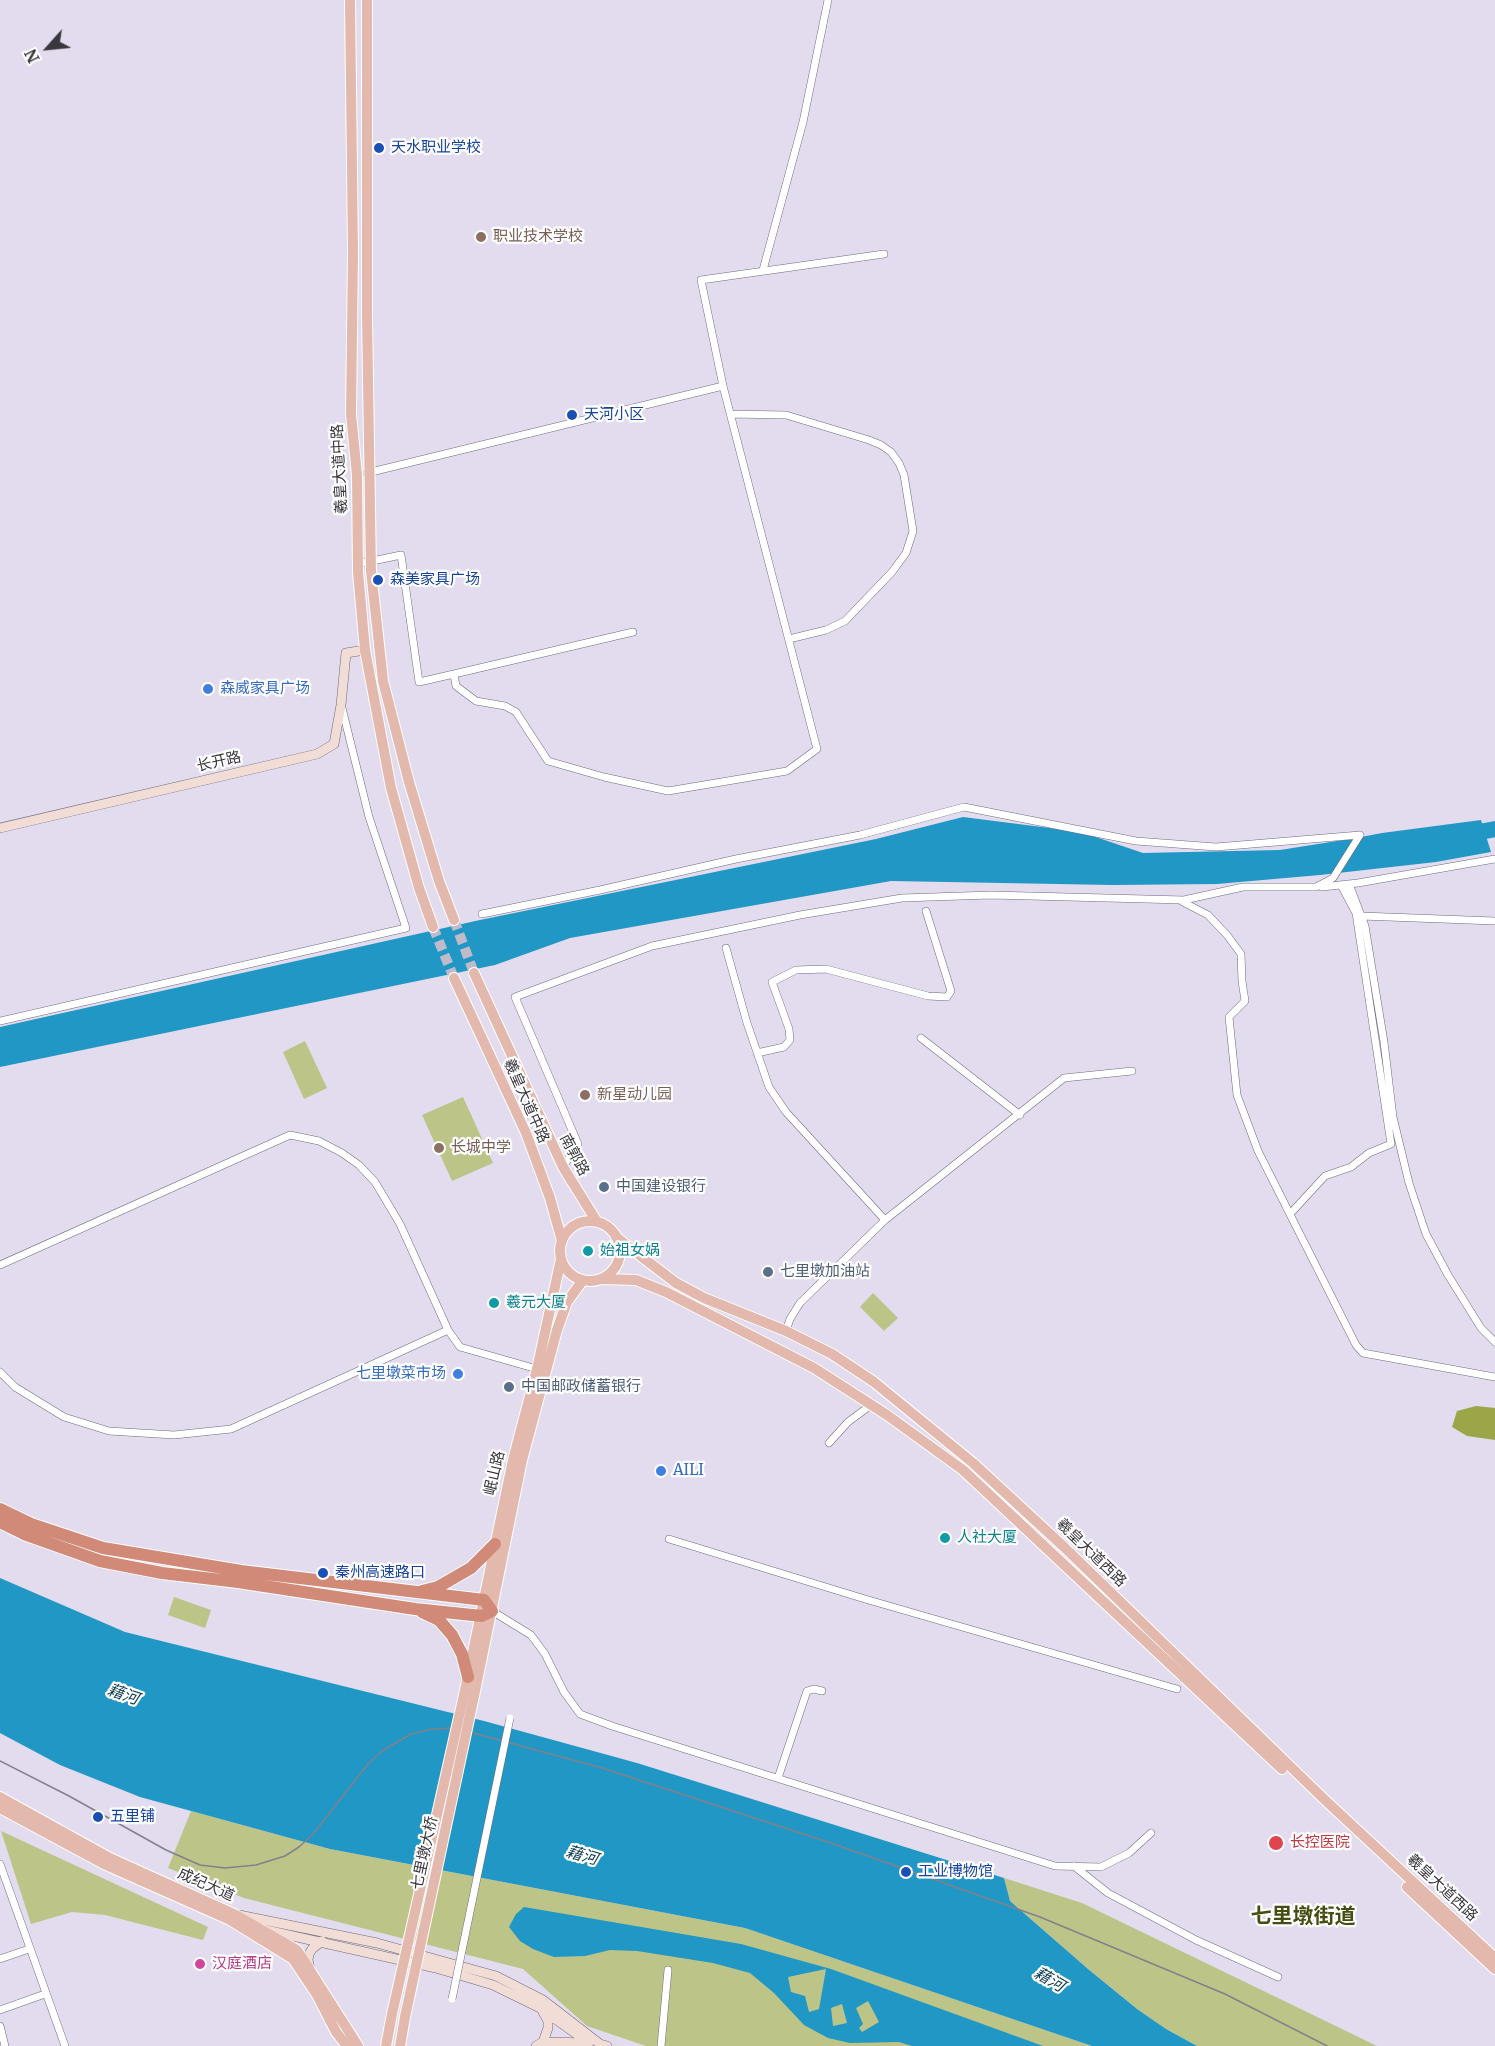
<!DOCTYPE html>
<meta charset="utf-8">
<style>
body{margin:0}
#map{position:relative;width:1495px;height:2046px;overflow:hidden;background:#e2dcee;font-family:Merriweather,serif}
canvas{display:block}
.north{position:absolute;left:18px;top:18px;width:60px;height:60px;-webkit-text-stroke:4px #fff;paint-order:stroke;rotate:243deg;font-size:16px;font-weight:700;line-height:24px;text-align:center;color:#39373d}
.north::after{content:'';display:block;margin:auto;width:21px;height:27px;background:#39373d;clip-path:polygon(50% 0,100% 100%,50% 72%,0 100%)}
</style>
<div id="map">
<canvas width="1495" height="2046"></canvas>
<div class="north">N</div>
</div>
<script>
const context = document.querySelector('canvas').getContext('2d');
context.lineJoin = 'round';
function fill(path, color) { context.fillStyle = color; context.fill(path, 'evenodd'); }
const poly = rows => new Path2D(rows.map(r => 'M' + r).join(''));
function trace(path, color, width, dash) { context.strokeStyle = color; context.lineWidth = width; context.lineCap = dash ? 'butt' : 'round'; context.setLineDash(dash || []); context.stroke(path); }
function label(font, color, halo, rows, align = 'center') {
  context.font = font + ' Merriweather,"Noto Sans SC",serif'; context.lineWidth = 4.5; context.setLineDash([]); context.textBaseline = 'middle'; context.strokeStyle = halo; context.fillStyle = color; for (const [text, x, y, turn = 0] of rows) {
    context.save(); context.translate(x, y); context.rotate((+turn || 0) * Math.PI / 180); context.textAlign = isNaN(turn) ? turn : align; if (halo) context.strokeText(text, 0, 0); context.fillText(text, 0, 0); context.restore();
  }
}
const green = poly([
 [305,1041,327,1088,304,1099,283,1052],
 [463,1097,493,1163,452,1181,422,1115],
 [873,1293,898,1318,884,1331,860,1307],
 [174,1597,211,1610,205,1628,168,1615],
 [191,1811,330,1849,745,1928,1092,2046,646,2046,587,2026,523,1969,244,1898,168,1868],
 [1,1831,208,1927,203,1940,105,1915,72,1912,31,1924],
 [1004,1878,1082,1903,1377,2046,1197,2046,1166,2029,1137,2009,1088,1969,1010,1901]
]);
const forest = poly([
 [1476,1406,1495,1408,1495,1440,1467,1436,1452,1427,1457,1411]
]);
const water = poly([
 [963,817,1081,832,1143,853,1280,850,1356,838,1382,833,1481,820,1491,852,1436,862,1320,875,1217,884,1113,885,891,881,570,938,495,965,0,1067,0,1027,480,920,876,839],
 [0,1578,125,1632,484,1721,637,1763,1004,1878,1010,1901,1088,1969,1137,2009,1166,2029,1197,2046,1092,2046,745,1928,330,1849,140,1797,60,1765,0,1733],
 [524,1907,741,1944,831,1969,1043,2046,912,2046,899,2042,850,2043,828,2038,804,2025,774,1993,750,1973,713,1963,637,1951,610,1950,585,1956,554,1957,533,1949,520,1941,509,1927,516,1914],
 [826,1969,819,2009,809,2012,805,1996,791,1992,788,1977],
 [868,2001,879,2022,862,2032,859,2028,863,2024,856,2008],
 [842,2004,847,2023,833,2026,831,2008]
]);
const river = poly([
 [1463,835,1495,829]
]);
const primaryTunnel = poly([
 [454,920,474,973],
 [433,927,454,978]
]);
const street = poly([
 [763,270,803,122,828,0],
 [731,414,786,415,869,440,881,445,891,452,899,463,904,475,913,531,906,553,892,572,845,621,826,630,789,639],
 [367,473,723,386],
 [358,564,401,555,419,682,454,674,456,686,476,701,505,706,516,712,548,761,604,777,668,791,787,771,817,749,723,386,701,280,884,254],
 [454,674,633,632],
 [1349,884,1365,926,1384,1042,1393,1117,1409,1183,1426,1234,1448,1275,1481,1328,1495,1342],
 [1322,887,1358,883,1495,859],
 [1181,901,1208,915,1227,935,1241,954,1242,981,1245,1001,1229,1017,1237,1095,1258,1151,1356,1345,1363,1353,1495,1377],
 [482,914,600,890,736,859,860,835,964,807,1136,841,1216,847,1360,835],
 [1361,916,1495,921],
 [726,948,747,1023,769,1087,786,1112,885,1220],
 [0,1021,406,928,369,817,342,708],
 [921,1038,1020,1115],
 [757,1053,784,1047,790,1040,789,1029,772,982,796,970,826,969,928,996,947,997,951,991,926,911],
 [563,1167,578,1144,515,997,652,946,800,915,902,898,991,895,1184,900,1243,887,1316,887,1333,878,1360,835],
 [1290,1214,1325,1176,1351,1167,1369,1153,1391,1144,1356,913,1341,885],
 [0,1265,290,1135,319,1141,342,1153,359,1165,375,1182,400,1224,448,1330,460,1347,537,1369],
 [786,1331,790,1319,800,1303,885,1220,1064,1078,1132,1071],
 [0,1372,15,1387,64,1417,109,1431,174,1435,231,1429,448,1330],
 [829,1443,848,1422,871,1405],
 [669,1539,865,1599,1177,1689],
 [492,1611,531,1635,545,1654,564,1692,580,1714,612,1726,1055,1866,1101,1867,1129,1853,1151,1833],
 [778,1778,807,1691,814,1689,822,1691],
 [0,1864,65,2046],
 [1074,1866,1108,1893,1196,1940,1278,1977],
 [0,1959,29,1949],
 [0,2010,45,1994],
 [0,2026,5,2046],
 [661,2046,668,1970]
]);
const secondary = poly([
 [0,828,317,754,334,744,341,705,346,653,365,650],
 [239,1915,377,1943,496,1976,543,2000,600,2044,607,2046],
 [266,1930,436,1968,493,1985,540,2008,589,2043],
 [310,1970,308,1960,309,1954,312,1949,322,1941],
 [543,2042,589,2043],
 [536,2046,543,2042,548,2028,548,2021,543,2012]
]);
const primary = poly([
 [350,0,353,253,351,414,357,475,358,572,365,650,391,788,419,888,433,927],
 [367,0,367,315,371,571,383,681,409,782,439,881,454,920],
 [474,973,563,1167,597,1222],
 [454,978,526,1133,550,1198,562,1241],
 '560 1251a30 30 0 1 1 60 0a30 30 0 1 1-60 0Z',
 [616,1237,676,1283,704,1298,786,1331,832,1354,874,1382,973,1463,1063,1546,1325,1800,1495,1958],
 [601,1279,636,1280,666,1292,814,1368,887,1415,963,1470,1282,1769],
 [464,1695,513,1460,537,1369,561,1259],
 [474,1696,522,1460,557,1330,567,1302,583,1280],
 [0,1797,110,1858,234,1914,297,1950,358,2046],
 [0,1808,106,1865,230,1920,293,1959,317,1995,336,2032,347,2046],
 [1407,1887,1495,1969],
 [386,2046,392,2014],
 [400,2046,405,2017]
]);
const highway = poly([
 [0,1509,31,1524,103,1548,241,1571,484,1600,492,1611,482,1616,415,1609,238,1582,162,1573,100,1561,24,1534,0,1522],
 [422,1591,438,1587,471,1568,495,1544],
 [422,1612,439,1620,452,1635,462,1654,468,1677]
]);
const tram = poly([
 [0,1761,69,1796,166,1850,200,1865,225,1868,256,1865,285,1856,299,1847,314,1833,368,1764,382,1751,411,1734,432,1729,455,1728,602,1768,834,1844,1040,1917,1225,1994,1327,2046]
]);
const streetBridge = poly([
 [452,1999,510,1718]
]);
const primaryBridge = poly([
 [392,2014,464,1695],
 [405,2017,474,1696]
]);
const markers = [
 [379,148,6,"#1a4fb4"],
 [481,237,6,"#8d6e63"],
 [572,415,6,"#1a4fb4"],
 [378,580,6,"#1a4fb4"],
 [208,689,6,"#3f7fe0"],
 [585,1095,6,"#8d6e63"],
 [439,1148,6,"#8d6e63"],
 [604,1187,6,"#5c6f8a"],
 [588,1251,6,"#0f9aa8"],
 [768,1272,6,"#5c6f8a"],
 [494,1303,6,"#0f9aa8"],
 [458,1374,6,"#3f7fe0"],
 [509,1387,6,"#5c6f8a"],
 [661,1471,6,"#3f7fe0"],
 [945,1538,6,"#0f9aa8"],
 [323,1573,6,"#1a4fb4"],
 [98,1817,6,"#1a4fb4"],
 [1276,1843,8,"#e0444e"],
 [906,1872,6,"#1a4fb4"],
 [200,1964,6,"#d1479c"]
];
const transitNames = [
 ["天水职业学校",391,148],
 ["天河小区",584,415],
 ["森美家具广场",390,580],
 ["秦州高速路口",335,1573],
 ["五里铺",110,1817],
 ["工业博物馆",918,1872]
];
const educationNames = [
 ["职业技术学校",493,237],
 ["新星动儿园",597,1095],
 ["长城中学",451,1148]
];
const streetNames = [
 ["羲皇大道中路",340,469,-93],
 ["长开路",219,762,-13],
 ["羲皇大道中路",526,1101,66],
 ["南郭路",574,1155,62],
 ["岷山路",495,1473,-77],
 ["羲皇大道西路",1091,1553,44],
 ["七里墩大桥",425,1853,-78],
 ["成纪大道",206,1885,24],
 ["羲皇大道西路",1442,1888,43]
];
const shopNames = [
 ["森威家具广场",220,689],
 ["七里墩菜市场",446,1374,"right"],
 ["AILI",673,1471]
];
const serviceNames = [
 ["中国建设银行",616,1187],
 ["七里墩加油站",780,1272],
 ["中国邮政储蓄银行",521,1387]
];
const cultureNames = [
 ["始祖女娲",600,1251],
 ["羲元大厦",506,1303],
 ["人社大厦",957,1538]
];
const healthNames = [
 ["长控医院",1290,1843]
];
const hotelNames = [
 ["汉庭酒店",212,1964]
];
const waterNames = [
 ["藉河",123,1695,19],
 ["藉河",582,1856,16],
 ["藉河",1049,1980,30]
];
const districtNames = [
 ["七里墩街道",1303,1917]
];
fill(green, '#bcc587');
fill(forest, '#9ca649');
fill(water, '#2097c4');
trace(river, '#2097c4', 16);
trace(primaryTunnel, '#c0bbcb', 10, [10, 5]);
trace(street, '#706b7b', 8);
trace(secondary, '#706b7b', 10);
trace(primary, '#fff', 12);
trace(highway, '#fff', 14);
trace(street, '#fff', 7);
trace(secondary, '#f1dcd6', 9);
trace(primary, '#e3b9ae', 10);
trace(highway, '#d18a78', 12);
trace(tram, '#84808b', 1.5);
trace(streetBridge, '#706b7b', 8, []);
trace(primaryBridge, '#fff', 12, []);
trace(streetBridge, '#fff', 7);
trace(primaryBridge, '#e3b9ae', 10);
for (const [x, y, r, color] of markers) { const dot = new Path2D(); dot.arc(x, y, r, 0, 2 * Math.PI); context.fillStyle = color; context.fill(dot); trace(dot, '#fff', 2); }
label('15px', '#164399', '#fff', transitNames, 'left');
label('15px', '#785e54', '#fff', educationNames, 'left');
label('15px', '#39373d', '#fff', streetNames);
label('15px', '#366cbe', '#fff', shopNames, 'left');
label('15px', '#4e5e75', '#fff', serviceNames, 'left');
label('15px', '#0d838f', '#fff', cultureNames, 'left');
label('15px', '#be3a42', '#fff', healthNames, 'left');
label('15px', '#b23c85', '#fff', hotelNames, 'left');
label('italic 16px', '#0c3c4f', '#fff', waterNames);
label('bold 21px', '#464d12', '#fff', districtNames);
</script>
